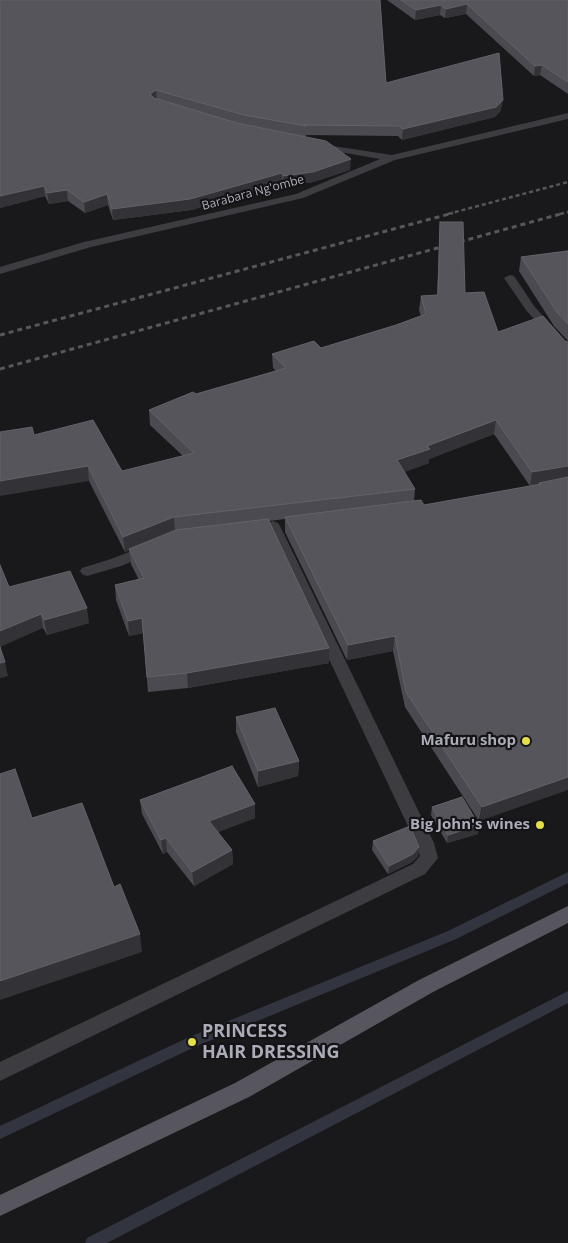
<!DOCTYPE html>
<style>
body{margin:0}
canvas{display:block;background:#19191b}
</style>
<canvas width="568" height="1243"></canvas>
<script>
const context = document.querySelector('canvas').getContext('2d');
context.lineJoin = 'round';
const poly = rows => new Path2D(rows.map(r => 'M' + r).join(''));
function fill(path, color) { context.fillStyle = color; context.fill(path, 'evenodd'); }
function trace(path, color, width, dash) { context.strokeStyle = color; context.lineWidth = width; context.lineCap = dash ? 'butt' : 'round'; context.setLineDash(dash || []); context.stroke(path); }
function label(font, color, halo, rows, align = 'center') {
  context.font = font + ' "Open Sans",sans-serif'; context.lineWidth = 4.5; context.setLineDash([]); context.textBaseline = 'middle'; context.strokeStyle = halo; context.fillStyle = color; for (const [text, x, y, turn = 0] of rows) {
    context.save(); context.translate(x, y); context.rotate((+turn || 0) * Math.PI / 180); context.textAlign = isNaN(turn) ? turn : align; if (halo) context.strokeText(text, 0, 0); context.fillText(text, 0, 0); context.restore();
  }
}
const stream = poly([
 [568,872,568,883,456,939,197,1046,0,1139,0,1126,187,1038,448,931,568,872],
 [568,991,568,1003,107,1243,85,1243,87,1238,568,991]
]);
const minor = poly([
 [568,113,568,119,395,160,303,198,91,247,0,274,0,267,84,242,296,194,380,159,317,148,313,147,313,143,392,155,568,113],
 [510,275,514,276,534,306,568,344,568,355,564,354,526,310,504,278,510,275],
 [273,521,278,523,280,526,434,843,438,858,425,874,0,1081,0,1062,413,864,420,856,416,843,266,526,268,523,273,521],
 [147,545,152,547,154,550,152,553,121,566,87,576,82,574,80,571,82,568,111,559,147,545]
]);
const major = poly([
 [568,906,568,923,433,992,249,1097,0,1216,0,1195,235,1083,419,980,568,906]
]);
const railFar1 = poly([
 [448,214,568,182],
 [560,214,568,212]
]);
const rail = poly([
 [0,335,453,213],
 [0,369,564,213]
]);
const wall = poly([
 [0,0,386,83,501,110,495,117,402,140,398,136,306,135,306,137,350,170,313,182,283,187,282,184,191,210,113,220,108,205,85,213,68,201,49,204,45,196,0,208],
 [387,0,568,0,568,94,540,75,534,76,466,14,445,18,440,15,415,20],
 [440,222,465,293,498,332,568,342,479,821,405,707,393,651,347,660,285,532,285,519,269,521,329,648,329,663,188,688,148,692,143,633,129,636,116,600,115,585,139,580,131,564,129,550,125,552,89,481,34,435,122,471,183,456,150,425,149,410,196,394,276,371,273,368,272,354,321,348,396,325,421,316,419,310,421,296,437,295],
 [494,434,530,486,424,505,414,501,415,489,404,472,429,463,429,459],
 [568,251,568,341,554,326,519,271,521,257],
 [9,587,89,623,47,635,43,628],
 [236,717,299,761,298,776,258,787,236,732],
 [140,800,255,818,218,832,232,850,233,864,194,886,167,852,163,854,142,814],
 [432,807,478,834,447,843,431,815],
 [373,841,419,847,418,856,412,862,388,874,372,850]
]);
const shadedWall = poly([
 [467,4,466,14,445,18,446,9],
 [441,5,440,15,415,20,416,10],
 [542,65,540,75,534,76,535,66],
 [156,90,157,100,151,105,150,94],
 [503,100,501,110,495,117,402,140,403,129],
 [351,159,350,170,313,182,283,187,283,176],
 [282,173,282,184,191,210,113,220,112,209],
 [44,186,45,196,0,208,0,196],
 [67,190,68,201,49,204,47,193],
 [107,194,108,205,85,213,84,202],
 [496,420,494,434,429,459,429,463,396,475,397,460,427,446],
 [88,466,89,481,0,496,0,481],
 [568,466,568,478,539,483,539,485,530,487,532,472],
 [174,517,175,532,125,552,123,537],
 [87,608,89,623,47,635,44,620],
 [41,614,43,628,0,647,0,631],
 [142,618,143,633,129,636,128,621],
 [395,636,393,651,347,660,348,645],
 [329,648,329,663,188,688,187,673],
 [5,662,8,676,0,678,0,663],
 [299,761,298,776,258,787,258,771],
 [568,776,568,790,479,821,482,807],
 [255,804,255,818,210,835,209,821],
 [479,825,478,834,447,843,448,835],
 [166,838,167,852,163,854,161,840],
 [419,847,418,856,412,862,388,874,389,866],
 [232,850,233,864,194,886,192,872],
 [140,934,142,952,0,1000,0,981]
]);
const building = poly([
 [0,0,380,0,386,83,499,53,503,100,496,107,403,129,399,126,304,125,306,126,244,115,156,90,150,94,154,98,237,123,326,141,351,159,313,172,283,176,282,173,190,199,112,209,107,194,84,202,67,190,47,193,44,186,0,196,0,0],
 [401,0,568,0,568,82,542,65,535,66,467,4,446,9,441,5,416,10,401,0],
 [440,222,463,222,465,293,484,292,498,332,543,316,565,341,568,342,568,466,532,472,496,420,427,446,430,449,397,460,415,489,174,517,123,537,88,466,0,481,0,432,32,427,34,435,93,420,122,471,194,453,149,410,193,392,196,394,286,368,272,354,314,341,321,348,396,325,426,314,421,296,438,295,440,222],
 [567,251,568,251,568,324,557,312,521,257,567,251],
 [568,477,568,777,482,807,406,692,395,636,348,645,285,517,421,500,424,505,541,484,539,483,568,477],
 [268,519,329,648,187,673,147,677,142,618,128,621,115,585,144,578,129,549,176,530,268,519],
 [0,565,9,587,70,571,87,608,44,620,41,614,0,631,0,565],
 [0,647,5,662,0,663,0,647],
 [275,708,299,761,258,771,236,717,275,708],
 [232,766,255,804,209,821,232,850,192,872,166,838,161,840,140,800,232,766],
 [15,769,32,818,82,803,114,887,120,884,140,934,0,981,0,774,15,769],
 [462,797,479,825,448,835,432,807,462,797],
 [410,826,419,847,413,854,389,866,373,841,410,826]
]);
const markers = [
 [526,741,5,"#e3de49"],
 [540,825,5,"#e3de49"],
 [192,1042,5,"#e3de49"]
];
const farStreetnames = [
 ["Barabara Ng'ombe",253,193,-15]
];
const poiNames = [
 ["Mafuru shop",516,741],
 ["Big John's wines",530,825]
];
const nearPoinames = [
 ["PRINCESS",202,1032],
 ["HAIR DRESSING",202,1053]
];
fill(stream, '#323540');
fill(minor, '#3d3c41');
fill(major, '#57565e');
trace(railFar1, '#57565e', 2.5, [4, 3]);
trace(rail, '#57565e', 3, [5, 4]);
fill(wall, '#4b4a50');
fill(shadedWall, '#333236');
fill(building, '#56555b');
trace(building, '#63626a', 1);
for (const [x, y, r, color] of markers) { const dot = new Path2D(); dot.arc(x, y, r, 0, 2 * Math.PI); context.fillStyle = color; context.fill(dot); trace(dot, '#141416', 2); }
label('12px', '#acacb9', '#141416', farStreetnames);
label('bold 15px', '#acacb9', '#141416', poiNames, 'right');
label('bold 18px', '#acacb9', '#141416', nearPoinames, 'left');
</script>
